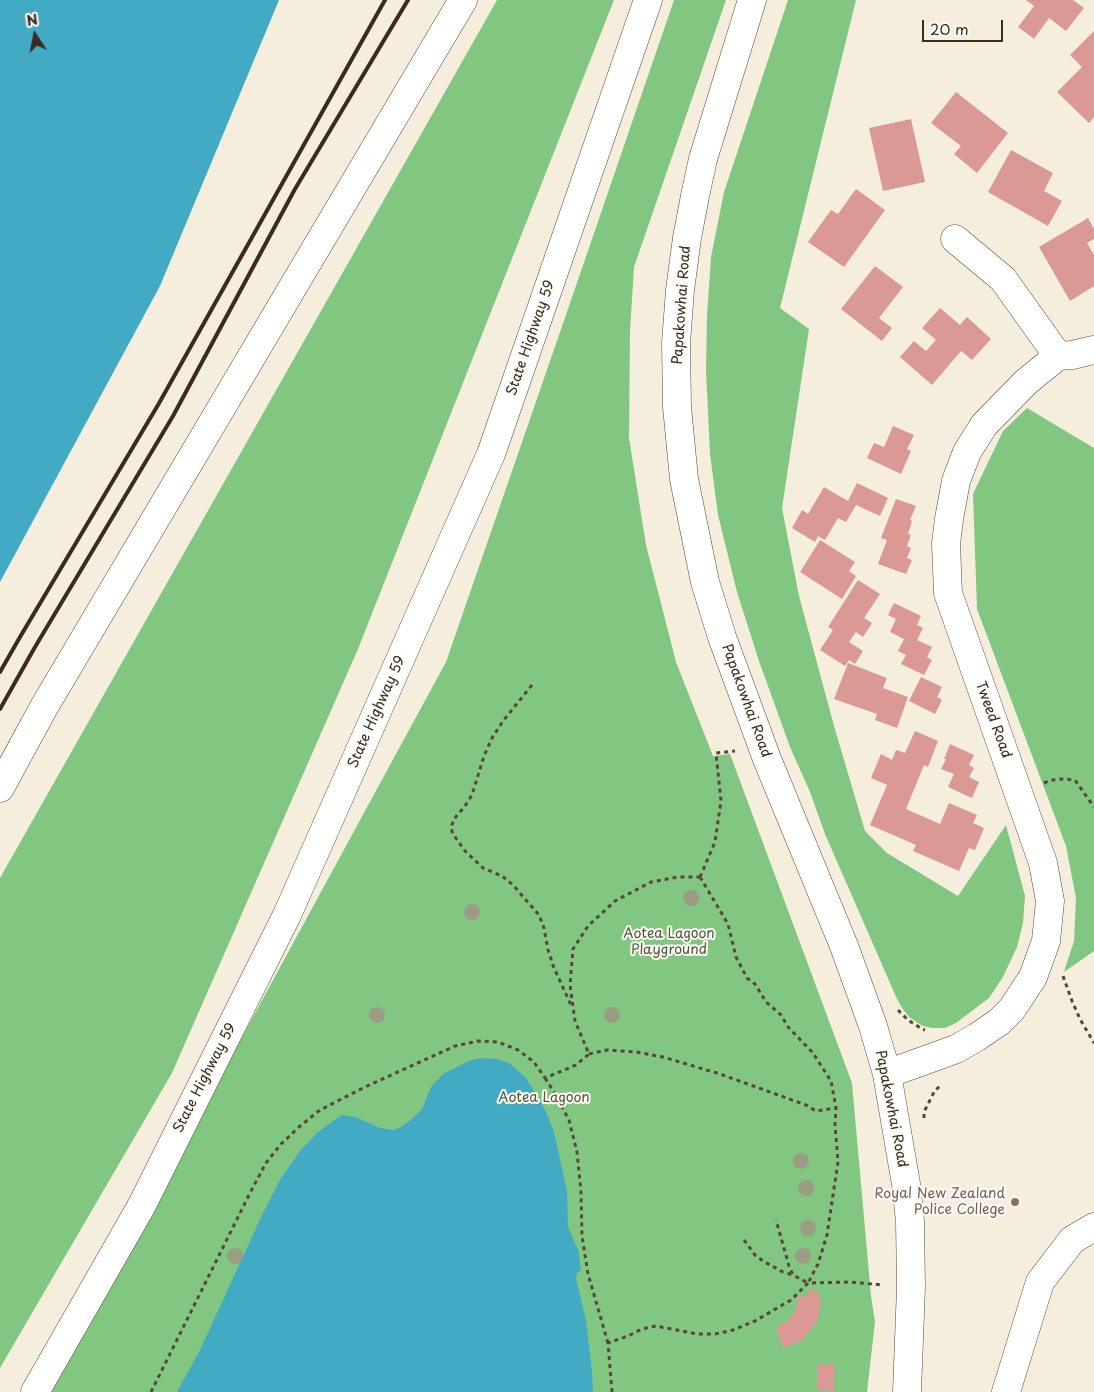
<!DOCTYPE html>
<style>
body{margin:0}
#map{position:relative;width:1094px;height:1392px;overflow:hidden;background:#f6eedc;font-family:"Playpen Sans",sans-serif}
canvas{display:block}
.north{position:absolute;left:10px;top:10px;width:50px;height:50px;-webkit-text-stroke:4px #fdfcf7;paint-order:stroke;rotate:349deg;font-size:14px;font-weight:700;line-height:20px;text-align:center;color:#3b2a1e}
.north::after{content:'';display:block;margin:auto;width:18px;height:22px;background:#3b2a1e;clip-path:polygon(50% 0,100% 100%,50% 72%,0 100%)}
.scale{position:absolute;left:922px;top:20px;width:81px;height:22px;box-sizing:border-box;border:2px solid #3b2a1e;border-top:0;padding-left:6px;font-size:15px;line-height:18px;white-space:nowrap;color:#3b2a1e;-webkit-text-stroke:4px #fdfcf7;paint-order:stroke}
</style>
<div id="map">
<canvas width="1094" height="1392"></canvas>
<div class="north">N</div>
<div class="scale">20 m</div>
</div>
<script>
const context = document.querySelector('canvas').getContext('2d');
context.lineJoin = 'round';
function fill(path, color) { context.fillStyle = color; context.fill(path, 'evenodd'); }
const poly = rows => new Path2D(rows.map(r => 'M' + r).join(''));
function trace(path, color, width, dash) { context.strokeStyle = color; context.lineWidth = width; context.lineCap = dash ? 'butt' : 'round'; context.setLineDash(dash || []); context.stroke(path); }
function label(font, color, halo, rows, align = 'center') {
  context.font = font + ' "Playpen Sans",sans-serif'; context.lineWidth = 4; context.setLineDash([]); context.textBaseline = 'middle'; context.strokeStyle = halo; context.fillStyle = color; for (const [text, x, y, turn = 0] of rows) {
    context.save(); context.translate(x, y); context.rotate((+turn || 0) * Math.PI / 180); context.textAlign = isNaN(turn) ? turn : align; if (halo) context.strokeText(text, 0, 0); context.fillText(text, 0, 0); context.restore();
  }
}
const green = poly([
 [497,0,614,0,358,649,172,1073,0,1368,0,878],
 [674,0,726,0,634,267,630,331,629,438,646,545,676,662,713,756,730,754,852,1083,871,1296,875,1322,867,1392,49,1392,446,662,568,309],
 [788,0,856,0,780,308,809,329,782,508,799,596,834,726,865,831,887,853,958,896,1006,825,1025,896,1023,923,1017,947,1003,977,989,998,956,1023,945,1028,932,1028,923,1026,918,1023,909,1017,902,1008,897,999,825,834,810,792,790,747,759,661,737,592,718,515,710,454,706,371,707,316,711,257,724,192],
 [1027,408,1094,448,1094,951,1064,972,1074,941,1076,898,1066,846,977,609,973,494,1003,431]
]);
const water = poly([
 [0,0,279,0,160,286,0,582],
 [484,1058,496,1059,509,1063,526,1078,545,1110,554,1132,567,1191,568,1227,578,1250,581,1270,577,1273,576,1278,586,1320,592,1372,593,1392,177,1392,200,1350,262,1215,281,1178,300,1151,318,1132,342,1115,356,1117,380,1128,392,1130,401,1127,412,1119,422,1109,431,1087,443,1074,471,1060]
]);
const building = poly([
 [1026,0,1073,0,1084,8,1066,31,1049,18,1034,39,1018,27,1034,6],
 [1094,31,1094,117,1089,123,1057,92,1082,67,1070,55],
 [956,92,1008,133,977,173,954,154,961,146,931,123],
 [911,119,925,182,883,191,869,128],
 [1011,150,1053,173,1044,191,1062,201,1048,226,988,192],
 [856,189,885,210,844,267,808,242,831,210,838,214],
 [1088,218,1094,229,1094,239,1087,243,1094,255,1094,286,1070,301,1039,247],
 [875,266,903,287,879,318,892,328,882,341,841,309],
 [940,308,960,325,967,317,991,339,972,360,961,351,932,385,900,357,914,341,926,351,936,340,922,328],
 [893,426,914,435,907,449,911,451,901,474,867,458,874,443,884,447],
 [857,483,888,498,880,516,856,505,846,522,838,518,825,540,818,536,815,542,792,528,802,510,808,514,824,487,848,501],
 [896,499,916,506,910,520,912,521,908,534,911,535,907,546,911,548,907,558,912,560,906,574,878,564,887,540,881,538],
 [820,540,855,562,849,571,856,576,842,599,800,572],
 [858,580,880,594,864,618,872,623,863,637,856,632,849,642,863,651,855,664,849,660,845,666,820,650,833,630,828,627],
 [894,603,921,616,917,625,923,628,917,640,932,647,927,657,932,660,924,675,901,664,906,655,898,651,904,639,890,632,896,619,888,615],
 [848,663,887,678,883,688,908,697,897,728,875,720,877,714,834,699],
 [921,677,942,687,937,697,942,700,935,714,909,701],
 [915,731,938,741,928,767,924,765,906,809,940,824,949,803,977,815,973,823,984,828,975,850,969,848,959,871,913,851,916,845,870,825,887,785,871,778,881,754,892,760,896,750,905,753],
 [950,744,974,755,969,765,974,768,969,777,979,782,972,798,948,787,954,774,941,769,946,759,944,759],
 [808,1290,818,1291,818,1298,821,1299,818,1320,803,1340,783,1348,776,1327,788,1321,796,1310,798,1296,807,1297],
 [818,1364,835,1365,834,1391,817,1390]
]);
const path = poly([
 [532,685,503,721,492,738,484,756,472,795,465,806,454,819,451,828,453,834,465,851,483,868,502,876,513,885,539,915,544,928,548,950,554,968,571,1005],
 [1044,783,1051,780,1064,779,1075,780,1094,807],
 [700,877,728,924,736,957,747,978,755,984,766,1002,781,1015,788,1027,813,1053,831,1081,836,1108,835,1124,838,1162,827,1235,818,1264,808,1283,793,1275,789,1266,776,1220],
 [700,877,715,842,721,801,716,753,735,751],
 [1063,976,1072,1001,1080,1019,1094,1043],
 [898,1010,908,1020,922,1029,925,1030],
 [589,1054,607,1050,637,1052,663,1057,720,1074,806,1105,816,1111,836,1108],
 [545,1078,554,1092,569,1120,577,1152,581,1192,582,1236,588,1274,608,1343],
 [924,1118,924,1112,935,1090,942,1085],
 [744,1240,755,1255,763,1261,783,1272,793,1275],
 [151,1392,251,1191,266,1163,281,1144,299,1127,320,1110,365,1087,455,1046,478,1041,498,1042,518,1050,534,1062,545,1078,576,1065,589,1054,575,1021,570,985,573,949,588,926,615,901,651,882,678,877,700,877],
 [612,1392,608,1343,628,1336,642,1329,656,1326,697,1334,715,1334,733,1330,755,1321,791,1300,808,1283,850,1282,883,1285]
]);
const minor = poly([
 [752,0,703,159,695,196,687,238,680,290,676,343,677,407,684,479,705,582,722,637,767,759,844,946,873,1026,887,1074,906,1184,910,1221,911,1287,907,1392],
 [955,239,1003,279,1058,356],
 [887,1074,956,1049,977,1037,999,1022,1012,1009,1033,977,1046,941,1050,901,1043,863,948,593,946,544,949,519,956,481,967,452,984,425,1026,382,1058,356,1072,355,1094,350],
 [1006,1392,1040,1282,1072,1240,1094,1227]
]);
const major = poly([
 [0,788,44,707,463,0],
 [35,1392,142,1205,287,915,491,454,648,0]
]);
const rail = poly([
 [0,672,20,637,158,405,385,0],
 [0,709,35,647,173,416,295,189,408,0]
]);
const trees = [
 [691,898],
 [472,912],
 [377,1015],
 [612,1015],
 [801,1161],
 [806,1188],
 [808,1228],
 [235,1256],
 [803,1256]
];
const markers = [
 [1015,1202,5,"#8d6e63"]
];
const streetNames = [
 ["Papakowhai Road",682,305,-86],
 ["State Highway 59",531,338,-71],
 ["Papakowhai Road",746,701,70],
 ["State Highway 59",377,712,-66],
 ["Tweed Road",993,720,70],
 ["State Highway 59",205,1078,-63],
 ["Papakowhai Road",891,1109,79]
];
const parkNames = [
 ["Aotea Lagoon",669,934],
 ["Playground",669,950],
 ["Aotea Lagoon",544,1098]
];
const educationNames = [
 ["Royal New Zealand",1005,1194],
 ["Police College",1005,1210]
];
fill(green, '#81c782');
fill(water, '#43aac3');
fill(building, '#da9995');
trace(minor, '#57473a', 29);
trace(major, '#57473a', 29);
trace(path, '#57473a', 3, [4, 4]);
trace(minor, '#fff', 28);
trace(major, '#fff', 28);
trace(rail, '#3b2a1e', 4);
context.fillStyle = '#9b9c84';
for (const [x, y] of trees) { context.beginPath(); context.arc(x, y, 8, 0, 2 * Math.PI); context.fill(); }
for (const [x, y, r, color] of markers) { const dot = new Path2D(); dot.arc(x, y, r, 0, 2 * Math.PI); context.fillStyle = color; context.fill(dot); trace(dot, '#fdfcf7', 2); }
label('14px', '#3b2a1e', '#fdfcf7', streetNames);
label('14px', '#50593c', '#fdfcf7', parkNames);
label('14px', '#785e54', '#fdfcf7', educationNames, 'right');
</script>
